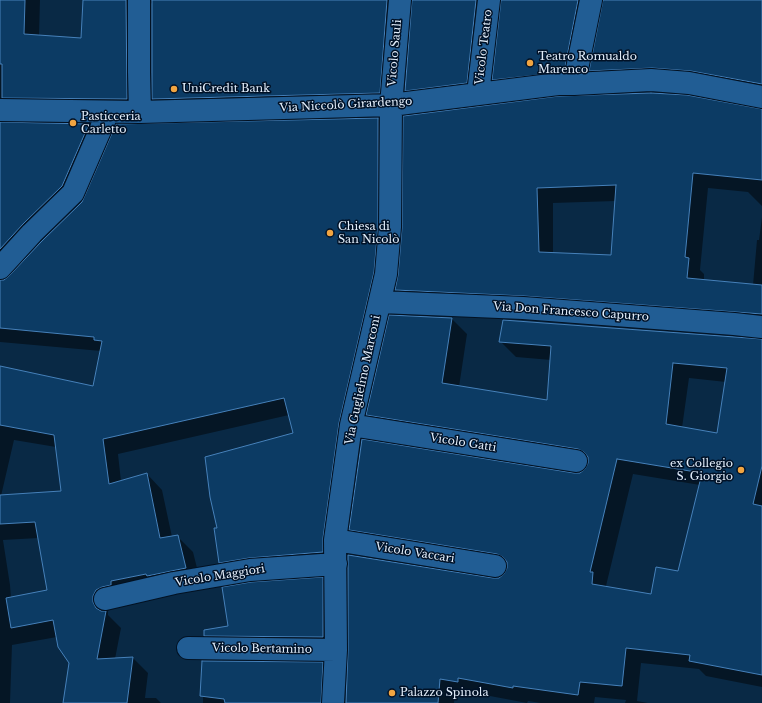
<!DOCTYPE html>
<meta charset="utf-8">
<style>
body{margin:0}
canvas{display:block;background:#092945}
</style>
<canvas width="762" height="703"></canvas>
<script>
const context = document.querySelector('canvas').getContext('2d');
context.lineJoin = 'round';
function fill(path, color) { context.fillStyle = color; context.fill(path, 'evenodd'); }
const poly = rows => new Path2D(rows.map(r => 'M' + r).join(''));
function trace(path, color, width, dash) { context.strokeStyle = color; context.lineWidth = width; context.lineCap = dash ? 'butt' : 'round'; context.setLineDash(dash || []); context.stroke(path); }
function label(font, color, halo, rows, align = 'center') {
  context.font = font + ' "Libre Baskerville",serif'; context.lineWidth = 3; context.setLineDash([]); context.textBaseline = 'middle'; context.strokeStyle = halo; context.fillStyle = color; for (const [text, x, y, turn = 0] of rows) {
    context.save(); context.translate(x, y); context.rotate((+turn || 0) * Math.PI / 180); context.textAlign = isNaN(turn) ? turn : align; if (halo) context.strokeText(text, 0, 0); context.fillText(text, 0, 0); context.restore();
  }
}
const shadow = poly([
 [0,0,40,0,39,36,82,39,84,0,762,0,762,96,606,86,591,70,604,2,597,7,579,87,509,95,493,79,502,3,499,4,482,98,421,106,406,90,413,3,405,8,395,108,169,114,153,99,153,3,149,4,142,114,5,119,3,124,89,125,104,140,6,275,3,282,378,119,394,134,338,554,236,578,220,562,219,529,294,434,289,415,118,454,121,481,147,474,162,490,172,537,177,536,193,552,201,584,112,605,108,611,108,615,121,628,115,659,133,658,148,673,145,698,156,698,161,703,64,703,70,663,57,637,12,645,10,703,0,703,0,366,94,387,101,351,0,342],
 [14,440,56,447,62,492,1,496],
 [39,538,49,591,11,598,10,585,3,540],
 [762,110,762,206,748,192,708,188,700,270,704,274,704,280,753,285,757,240,759,240,762,217,762,328,412,305,396,290,399,275,403,228],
 [616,201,612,256,553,253,553,203],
 [390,316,452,319,467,334,459,387,548,401,551,360,516,357,501,342,762,340,762,687,706,676,699,669,641,663,637,701,648,703,625,703,626,700,595,697,594,703,541,703,528,701,527,703,474,693,473,697,455,694,454,703,347,703,493,579,500,578,506,574,508,568,366,545,350,529,581,473,587,469,589,463,383,430,367,414],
 [689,378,726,382,717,435,682,428],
 [633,474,700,485,679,573,652,595,607,587,606,586],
 [322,578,337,593,338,652,220,650,205,635,229,627],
 [322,663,338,679,337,703,203,703,203,697,201,695]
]);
const building = poly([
 [0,0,25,0,24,34,81,38,83,0,126,0,127,99,2,98,2,64,0,64,0,0],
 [152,0,387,0,380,93,152,99,152,0],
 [412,0,476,0,467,83,405,91,412,0],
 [501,0,578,0,564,72,492,80,501,0],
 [603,0,762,0,762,84,691,71,652,68,589,71,603,0],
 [651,93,687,95,762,109,762,180,693,173,685,257,689,258,687,278,762,285,762,314,524,296,395,290,398,275,402,228,403,116,559,96,651,93],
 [616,185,611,255,539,252,537,188,616,185],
 [378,118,378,226,374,272,339,423,323,538,323,552,249,558,219,563,214,528,217,528,210,497,205,457,293,433,284,398,103,439,109,484,147,473,160,538,178,535,186,568,147,576,146,574,111,581,111,585,102,587,96,590,93,596,93,602,96,608,101,611,106,611,97,659,133,657,127,703,63,703,69,663,58,647,53,620,11,628,6,598,47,590,35,522,0,524,0,495,61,491,54,435,0,425,0,366,93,386,102,341,94,340,94,337,0,328,0,280,4,280,9,276,41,242,82,202,116,124,378,118],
 [0,122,89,124,62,186,23,224,0,249,0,122],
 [389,315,452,318,442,383,547,400,551,346,499,342,503,320,762,339,762,466,753,504,762,506,762,675,689,661,690,655,626,648,622,686,580,682,578,695,513,686,513,688,458,678,458,682,440,679,438,703,346,703,348,650,348,555,493,578,499,578,504,574,507,568,507,562,503,557,497,554,349,530,362,439,574,473,580,473,585,469,588,463,588,457,584,452,578,449,366,415,389,315],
 [673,363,727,368,717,433,666,424,673,363],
 [617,459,702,473,678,571,656,567,651,594,592,584,593,572,590,572,617,459],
 [323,577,323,637,204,636,204,630,228,626,222,587,251,582,323,577],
 [202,661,323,662,321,703,225,703,224,699,200,696,202,661]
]);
const minor = poly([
 [139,0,139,72,140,112],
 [574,84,591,0],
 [478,94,489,0],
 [0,110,140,112,391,105,558,84,574,84,651,80,689,83,762,97],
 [0,268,32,233,73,193,108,112],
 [380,302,523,308,734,324,762,327],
 [351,425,576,461],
 [335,540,495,566],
 [105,599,174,583,250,570,336,564],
 [188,648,336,650],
 [333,703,336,650,335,540,351,425,386,274,390,227,391,105,400,0]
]);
const markers = [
 [530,63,4,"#f2a541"],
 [174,89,4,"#f2a541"],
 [73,123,4,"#f2a541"],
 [330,233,4,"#f2a541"],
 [741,470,4,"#f2a541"],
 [392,693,4,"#f2a541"]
];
const streetNames = [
 ["Vicolo Teatro",484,47,-83],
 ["Vicolo Sauli",395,53,-85],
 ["Via Niccolò Girardengo",346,105,-3],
 ["Via Don Francesco Capurro",571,312,4],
 ["Via Guglielmo Marconi",363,380,-78],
 ["Vicolo Gatti",463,443,9],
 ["Vicolo Vaccari",415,553,9],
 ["Vicolo Maggiori",220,576,-9],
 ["Vicolo Bertamino",262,649,1]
];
const poiNames = [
 ["Teatro Romualdo",538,57],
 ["Marenco",538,70],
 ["UniCredit Bank",182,89],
 ["Pasticceria",81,117],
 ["Carletto",81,130],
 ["Chiesa di",338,227],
 ["San Nicolò",338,240],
 ["ex Collegio",733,464,"right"],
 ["S. Giorgio",733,477,"right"],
 ["Palazzo Spinola",400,693]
];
fill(shadow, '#0007');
fill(building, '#0c3b64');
trace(building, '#4681ba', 1);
trace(minor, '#021122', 24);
trace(minor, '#215d94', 22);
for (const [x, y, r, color] of markers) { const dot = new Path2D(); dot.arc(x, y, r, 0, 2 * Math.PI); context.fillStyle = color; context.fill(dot); trace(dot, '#001126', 1.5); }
label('11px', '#e2eefb', '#001126', streetNames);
label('11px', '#e2eefb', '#001126', poiNames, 'left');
</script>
